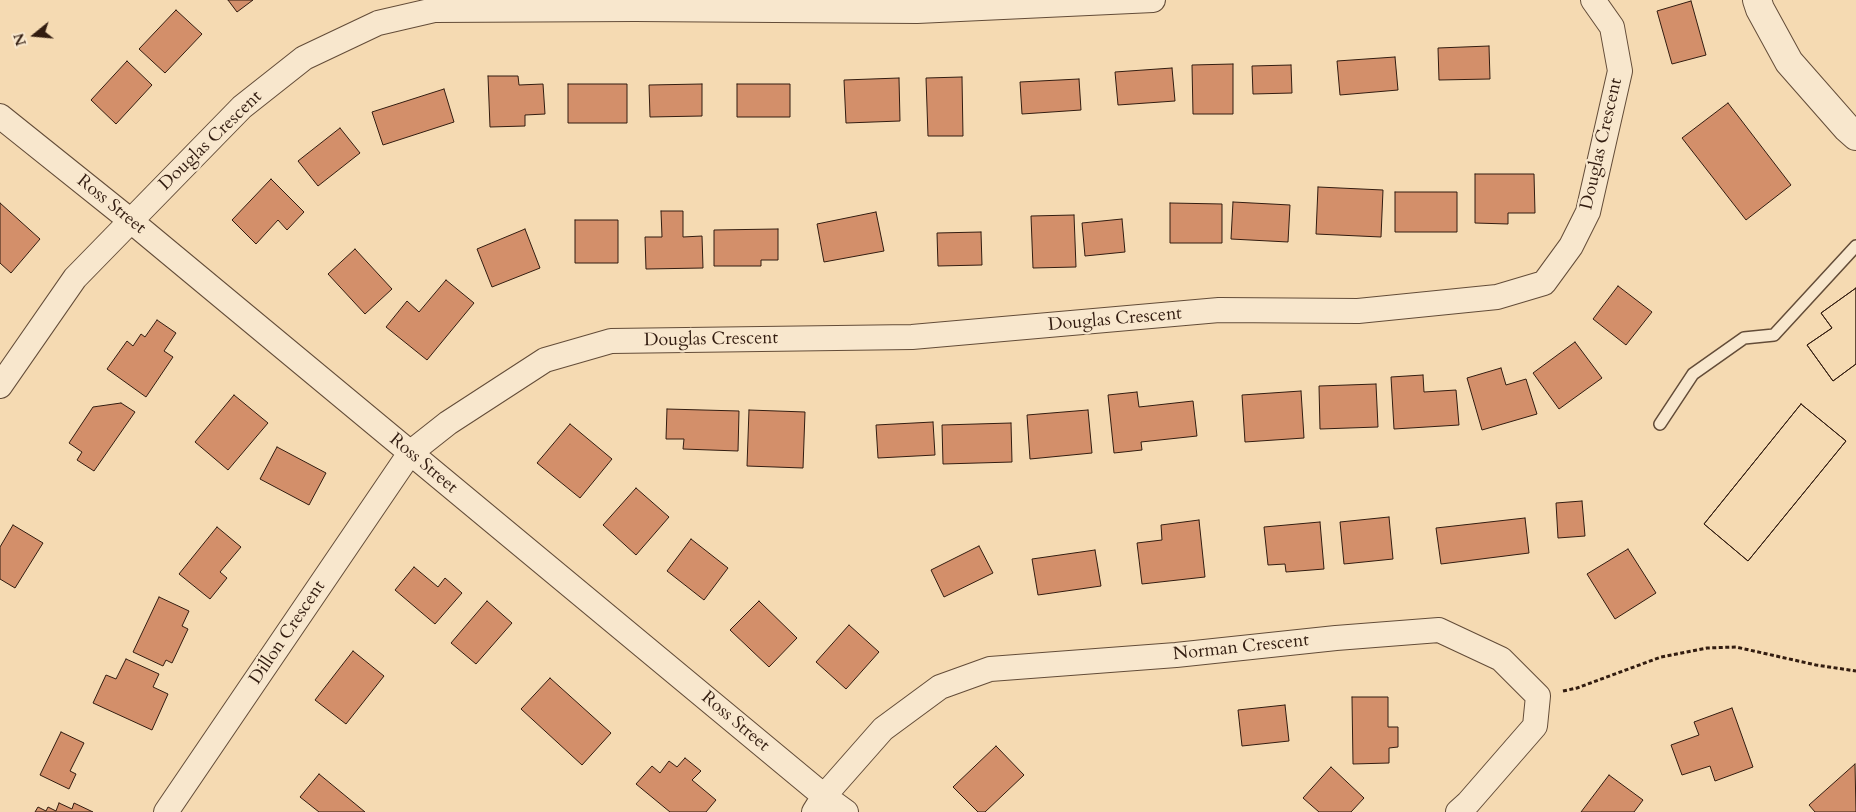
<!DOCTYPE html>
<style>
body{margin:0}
#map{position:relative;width:1856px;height:812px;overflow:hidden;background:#f5dab2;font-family:Cardo,serif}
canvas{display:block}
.north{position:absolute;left:10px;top:10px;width:50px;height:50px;-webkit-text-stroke:4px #f8e7cd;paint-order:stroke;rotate:253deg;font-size:14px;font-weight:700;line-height:20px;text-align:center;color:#321c10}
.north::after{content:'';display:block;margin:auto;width:18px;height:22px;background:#321c10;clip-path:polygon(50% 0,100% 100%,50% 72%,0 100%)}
</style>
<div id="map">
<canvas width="1856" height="812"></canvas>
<div class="north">N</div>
</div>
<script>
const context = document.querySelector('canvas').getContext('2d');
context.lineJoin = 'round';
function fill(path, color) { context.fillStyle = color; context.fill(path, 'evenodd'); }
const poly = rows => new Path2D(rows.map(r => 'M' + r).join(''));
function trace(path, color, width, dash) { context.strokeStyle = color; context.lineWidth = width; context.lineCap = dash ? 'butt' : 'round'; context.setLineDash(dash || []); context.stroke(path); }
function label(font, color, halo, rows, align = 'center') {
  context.font = font + ' Cardo,serif'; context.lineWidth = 4.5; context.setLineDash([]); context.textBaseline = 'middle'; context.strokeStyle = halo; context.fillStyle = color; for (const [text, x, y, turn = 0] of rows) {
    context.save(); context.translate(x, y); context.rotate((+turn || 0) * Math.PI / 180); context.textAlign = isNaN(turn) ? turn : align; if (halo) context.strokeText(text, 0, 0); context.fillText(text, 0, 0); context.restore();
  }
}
const building = poly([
 [228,0,253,0,237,12,228,0],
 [1691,1,1706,55,1672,64,1657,11,1691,1],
 [176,10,202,34,165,73,139,49,176,10],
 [1489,46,1490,79,1439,80,1438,48,1489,46],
 [1395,57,1398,90,1340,95,1337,61,1395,57],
 [127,61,152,85,116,124,91,100,127,61],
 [1233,64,1233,114,1193,114,1192,65,1233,64],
 [1291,65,1292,93,1253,94,1252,66,1291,65],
 [1172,68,1175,101,1118,105,1115,72,1172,68],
 [488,76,518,76,519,85,543,84,545,114,525,115,525,126,490,127,488,76],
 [962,77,963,136,928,136,926,78,962,77],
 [899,78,900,121,846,123,844,80,899,78],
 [1079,79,1081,110,1022,114,1020,82,1079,79],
 [568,84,627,84,627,123,568,123,568,84],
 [702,84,702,116,650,117,649,85,702,84],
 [737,84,790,84,790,117,737,117,737,84],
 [444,89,454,122,383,145,372,112,444,89],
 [1728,103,1791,185,1746,220,1682,138,1728,103],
 [340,128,360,153,318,186,298,161,340,128],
 [1475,174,1534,174,1535,213,1508,213,1508,224,1475,223,1475,174],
 [271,179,304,212,287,230,278,220,256,244,232,220,271,179],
 [1318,187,1383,190,1381,237,1316,234,1318,187],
 [1395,192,1457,192,1457,232,1395,232,1395,192],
 [1233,202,1290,205,1288,242,1231,239,1233,202],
 [0,203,40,239,11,273,0,263,0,203],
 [1170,203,1222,204,1222,243,1170,243,1170,203],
 [661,211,683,211,683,237,702,236,703,268,646,269,645,237,662,237,661,211],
 [876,212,884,251,824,262,817,224,876,212],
 [1074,215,1076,267,1033,268,1031,216,1074,215],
 [1122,219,1125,252,1085,256,1082,223,1122,219],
 [575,220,618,220,618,263,575,263,575,220],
 [525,229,540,268,492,287,477,249,525,229],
 [778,229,778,260,761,260,761,266,714,266,714,230,778,229],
 [981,232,982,265,938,266,937,233,981,232],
 [355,249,392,289,365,314,328,274,355,249],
 [446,280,474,303,427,360,386,327,407,301,419,312,446,280],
 [1618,286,1652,312,1626,345,1593,319,1618,286],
 [1856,288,1856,364,1833,381,1807,345,1832,328,1821,313,1856,288],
 [1856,288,1856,364,1833,381,1807,345,1832,328,1821,313,1856,288],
 [157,320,176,333,164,351,173,357,146,397,107,369,127,341,133,346,141,334,145,337,157,320],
 [1575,342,1602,378,1559,409,1533,373,1575,342],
 [1501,368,1506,385,1526,379,1537,414,1482,430,1467,378,1501,368],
 [1423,375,1424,392,1456,390,1459,425,1394,429,1391,377,1423,375],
 [1376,384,1378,427,1320,429,1319,386,1376,384],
 [1301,391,1304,438,1245,442,1242,395,1301,391],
 [1137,392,1139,407,1193,401,1197,436,1141,442,1142,450,1114,453,1108,395,1137,392],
 [234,395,268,423,228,470,195,442,234,395],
 [121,403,135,412,94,471,77,460,82,452,69,443,93,407,121,403],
 [1801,404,1846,441,1748,561,1704,524,1801,404],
 [1801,404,1846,441,1748,561,1704,524,1801,404],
 [667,409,739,411,738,451,683,449,684,439,666,439,667,409],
 [749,410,805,412,803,468,747,466,749,410],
 [1088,410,1092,453,1030,459,1027,415,1088,410],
 [933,422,935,455,878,458,876,425,933,422],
 [1011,423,1012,462,943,464,942,425,1011,423],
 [570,424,612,459,580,498,537,463,570,424],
 [277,447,326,473,309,505,260,479,277,447],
 [636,488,669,517,636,555,603,525,636,488],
 [1582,501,1585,536,1558,538,1556,503,1582,501],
 [1389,517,1393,559,1344,564,1340,522,1389,517],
 [1525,518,1529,553,1441,564,1436,528,1525,518],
 [1199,520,1205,577,1142,584,1137,543,1162,540,1161,525,1199,520],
 [1320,522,1324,569,1286,572,1285,564,1268,565,1264,527,1320,522],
 [13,525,43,543,15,588,0,579,0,547,13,525],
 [217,527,241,547,220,572,227,578,210,599,179,574,217,527],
 [691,539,728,568,704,600,667,571,691,539],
 [979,546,993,573,944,597,931,570,979,546],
 [1628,549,1656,593,1615,619,1587,574,1628,549],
 [1095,550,1101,586,1038,595,1032,559,1095,550],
 [414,567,438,587,445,578,462,593,435,624,395,590,414,567],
 [159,597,189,611,182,626,188,629,172,663,166,660,163,666,133,652,159,597],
 [487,601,512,623,476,664,451,643,487,601],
 [759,601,797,638,769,667,730,630,759,601],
 [849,625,879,652,846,689,816,662,849,625],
 [353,651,384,676,346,724,315,700,353,651],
 [126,659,159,674,153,687,168,694,152,730,93,703,106,675,116,679,126,659],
 [550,678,611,733,582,765,521,709,550,678],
 [1352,697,1388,697,1388,727,1398,727,1398,747,1389,748,1389,763,1353,764,1352,697],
 [1285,705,1289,741,1242,746,1238,710,1285,705],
 [1732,708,1753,767,1715,781,1710,766,1682,775,1671,745,1699,735,1694,722,1732,708],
 [61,732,84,743,70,771,76,774,69,789,40,775,61,732],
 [996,746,1024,775,985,812,978,812,953,787,996,746],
 [685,758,701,771,692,780,716,800,706,812,670,812,636,784,652,766,660,773,669,761,677,767,685,758],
 [1855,764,1856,812,1815,812,1809,805,1855,764],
 [1331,767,1364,798,1351,812,1319,812,1303,798,1331,767],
 [319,774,365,812,319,812,300,797,319,774],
 [1609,775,1643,800,1634,812,1581,812,1609,775],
 [59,803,72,809,74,803,93,812,35,812,38,807,46,811,48,807,56,811,59,803]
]);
const path = poly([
 [1563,691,1577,688,1661,657,1707,648,1736,647,1816,665,1856,671]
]);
const service = poly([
 [1660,424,1693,374,1744,338,1774,335,1856,246]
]);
const minor = poly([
 [0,116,131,221,824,796,846,812],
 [0,386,75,278,242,107,304,58,378,23,434,10,635,9,917,11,1153,0],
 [166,812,410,453,448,423,545,360,611,341,912,337,1219,310,1358,311,1497,297,1544,283,1571,246,1588,212,1620,71,1612,27,1593,0],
 [814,812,824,796,883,729,940,687,990,669,1176,655,1336,638,1439,630,1501,659,1538,696,1535,726,1468,803,1458,812]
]);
const tertiary = poly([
 [1757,0,1760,9,1789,62,1847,128,1856,136]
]);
const streetNames = [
 ["Douglas Crescent",211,141,-44],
 ["Douglas Crescent",1602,144,-77],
 ["Ross Street",111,205,39],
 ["Douglas Crescent",1115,320,-5],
 ["Douglas Crescent",711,340,-1],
 ["Ross Street",423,464,40],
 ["Dillon Crescent",288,633,-56],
 ["Norman Crescent",1241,648,-6],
 ["Ross Street",735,722,40]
];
fill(building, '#d38f6a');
trace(building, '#321c10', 1);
trace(service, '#634c38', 14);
trace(minor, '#634c38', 26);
trace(tertiary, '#634c38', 30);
trace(path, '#321c10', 3, [4, 2.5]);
trace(service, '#f8e7cd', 11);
trace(minor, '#f8e7cd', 24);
trace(tertiary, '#f8e7cd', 28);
label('18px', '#321c10', '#f8e7cd', streetNames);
</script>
